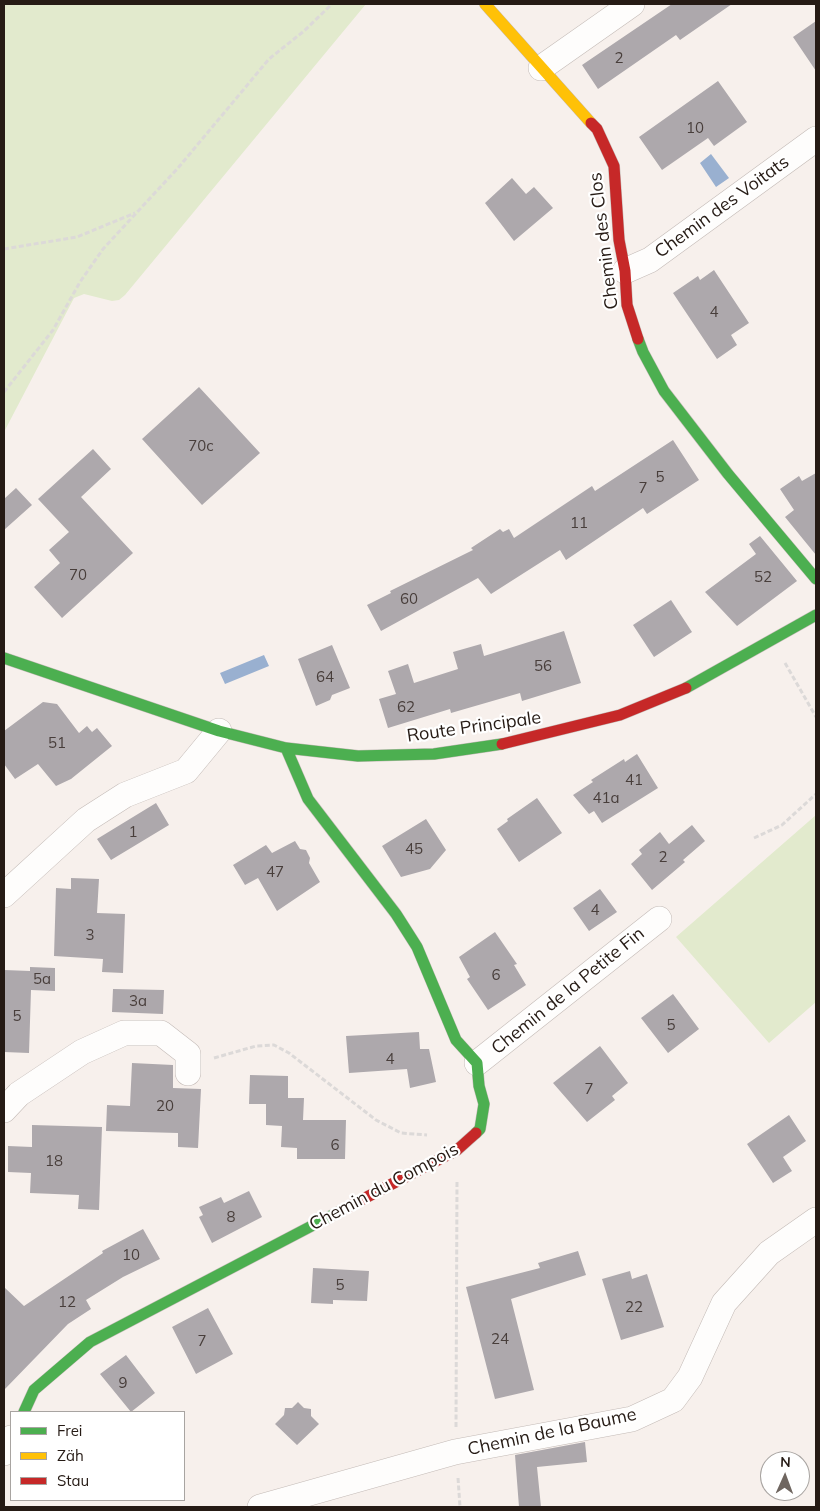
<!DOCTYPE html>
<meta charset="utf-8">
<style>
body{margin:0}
#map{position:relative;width:820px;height:1511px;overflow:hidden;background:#f7f0ec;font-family:Mulish,sans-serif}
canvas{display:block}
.frame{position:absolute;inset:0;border:5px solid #261b15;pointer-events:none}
.legend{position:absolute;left:10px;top:1411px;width:175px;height:90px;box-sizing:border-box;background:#fff;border:1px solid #a8a4a1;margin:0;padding:6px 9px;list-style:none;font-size:15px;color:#261b15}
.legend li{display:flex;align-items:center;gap:10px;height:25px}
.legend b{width:25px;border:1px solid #a8a4a1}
.north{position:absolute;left:760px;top:1451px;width:50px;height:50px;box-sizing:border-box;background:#fff;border:1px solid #a8a4a1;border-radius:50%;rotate:2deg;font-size:14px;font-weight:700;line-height:20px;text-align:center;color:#261b15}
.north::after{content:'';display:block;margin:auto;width:18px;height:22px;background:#6f6660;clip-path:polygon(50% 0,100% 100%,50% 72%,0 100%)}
</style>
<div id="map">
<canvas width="820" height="1511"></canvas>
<div class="frame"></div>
<ul class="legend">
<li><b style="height:6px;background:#4caf50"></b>Frei</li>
<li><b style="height:6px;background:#ffc107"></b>Zäh</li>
<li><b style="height:6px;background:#c62828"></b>Stau</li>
</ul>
<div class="north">N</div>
</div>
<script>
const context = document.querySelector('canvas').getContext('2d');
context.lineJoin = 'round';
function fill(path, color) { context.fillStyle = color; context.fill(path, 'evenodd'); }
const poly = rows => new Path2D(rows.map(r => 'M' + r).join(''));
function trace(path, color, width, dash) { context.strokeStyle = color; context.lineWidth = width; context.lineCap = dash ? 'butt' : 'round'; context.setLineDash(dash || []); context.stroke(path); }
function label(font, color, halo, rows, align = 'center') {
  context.font = font + ' Mulish,sans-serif'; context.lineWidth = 4.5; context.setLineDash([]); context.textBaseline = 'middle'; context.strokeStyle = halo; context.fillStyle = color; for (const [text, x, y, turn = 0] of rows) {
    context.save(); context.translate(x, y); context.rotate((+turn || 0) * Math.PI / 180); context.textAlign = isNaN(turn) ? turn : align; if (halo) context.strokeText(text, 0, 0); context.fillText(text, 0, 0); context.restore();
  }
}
const green = poly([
 [4,4,366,4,125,295,119,300,112,301,84,294,74,298,4,432],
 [816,815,816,1002,769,1043,676,937]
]);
const water = poly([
 [711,154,729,178,716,187,700,163],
 [264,655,269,666,225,684,220,673]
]);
const building = poly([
 [672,4,732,4,680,40,676,35,598,89,582,65],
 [816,21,816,71,793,37],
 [718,81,747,122,714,146,708,138,662,170,639,137],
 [512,178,526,194,534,187,553,208,514,241,485,203],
 [714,270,749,323,731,335,737,345,717,359,673,293,698,276,700,280],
 [199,387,260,453,202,505,142,439],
 [673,440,699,480,670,499,647,514,643,508,566,560,560,550,491,594,478,578,381,631,367,605,391,593,390,591,473,550,471,548,500,529,503,532,509,529,514,538,592,486,595,491],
 [93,449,111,469,81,497,133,553,62,618,34,587,60,563,49,550,69,532,38,499],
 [816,473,816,555,785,517,794,510,780,489,799,476,802,481],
 [16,488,32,505,4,530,4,499],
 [760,536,797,581,737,626,705,592,756,554,749,544],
 [671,600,692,632,654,657,633,625],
 [564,631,581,683,522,701,520,693,451,713,450,709,388,728,379,699,396,694,388,671,408,664,414,683,458,669,453,652,481,644,484,656],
 [332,645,350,688,332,695,330,700,316,706,298,659],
 [43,702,57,704,79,733,87,726,92,732,97,728,112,746,71,779,56,786,38,764,15,779,4,764,4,731],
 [637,754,658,788,602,823,594,811,589,814,573,795,593,782,591,780,624,759,625,762],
 [537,798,562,833,519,862,497,829,508,821,507,819],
 [156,803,169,825,111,860,97,839],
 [426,819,446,850,430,869,401,877,382,846],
 [692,825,705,841,683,860,685,862,652,890,631,864,642,854,639,850,660,832,669,844],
 [295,841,300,849,306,850,310,858,309,863,320,882,277,911,258,878,245,885,233,865,266,845,272,853],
 [71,878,99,879,97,913,125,914,123,973,102,972,103,959,54,956,56,888,71,889],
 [600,889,617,912,589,931,573,908],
 [495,932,517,964,514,965,526,985,488,1010,467,979,470,977,459,957],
 [30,967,55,968,55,991,31,990,29,1053,4,1052,4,970,30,971],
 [113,989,164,990,163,1014,112,1012],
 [673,994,699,1029,668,1053,641,1018],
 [419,1032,420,1049,429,1049,436,1082,410,1088,407,1069,349,1073,346,1036],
 [600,1046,628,1083,612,1096,615,1100,587,1122,553,1083],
 [132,1063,173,1065,173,1088,201,1089,198,1148,178,1147,178,1133,106,1131,107,1105,130,1106],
 [250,1075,288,1076,288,1098,304,1098,303,1120,346,1120,345,1159,297,1159,297,1148,281,1147,282,1126,266,1125,266,1104,249,1104],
 [789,1115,806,1141,783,1157,792,1171,773,1183,747,1144],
 [32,1125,102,1127,99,1210,78,1209,79,1195,30,1193,31,1173,8,1172,8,1146,32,1147],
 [249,1191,262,1217,212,1243,199,1217,203,1215,199,1207,221,1197,224,1203],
 [143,1229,160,1259,123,1277,86,1300,91,1309,68,1324,4,1390,4,1287,24,1306,103,1253,102,1251],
 [578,1251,586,1275,511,1299,534,1390,495,1399,466,1287,540,1268,538,1263],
 [313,1268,369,1271,367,1301,333,1300,333,1304,311,1303],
 [630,1271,632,1279,647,1274,664,1327,621,1340,602,1279],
 [208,1308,233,1354,196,1374,172,1327],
 [126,1355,155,1393,131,1412,100,1374],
 [298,1402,304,1408,311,1409,311,1416,319,1424,297,1445,275,1424,284,1415,285,1408,292,1408],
 [585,1442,587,1462,537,1467,541,1507,519,1507,515,1455]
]);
const path = poly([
 [4,249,77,237,135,213],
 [4,392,53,330,80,282,103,249,178,168,269,59,304,31,332,4],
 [785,663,816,717],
 [754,838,782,825,816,794],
 [214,1058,256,1046,274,1045,289,1053,376,1120,401,1133,427,1135],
 [456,1427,457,1181],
 [458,1478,460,1507]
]);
const street = poly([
 [541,68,632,4],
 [625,271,650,260,816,139],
 [4,895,86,820,125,795,186,771,219,731],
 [477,1063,659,919],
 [4,1110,19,1094,82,1052,124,1033,161,1033,188,1054,188,1073],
 [4,1453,11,1438],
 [260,1507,455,1452,632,1419,673,1400,690,1377,724,1303,769,1253,816,1220]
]);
const fast = poly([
 [638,339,643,352,664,391,728,474,816,579],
 [4,658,219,731,286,748,358,756,434,754,502,744],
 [686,688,816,615],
 [286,748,308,799,396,914,417,947,456,1040,477,1063,479,1086,484,1104,480,1129,476,1133],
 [24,1412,34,1390,90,1342,344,1209]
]);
const slow = poly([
 [485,4,591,123]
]);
const jam = poly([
 [591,123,597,129,614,166,619,240,625,271,627,305,638,339],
 [502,744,620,715,686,688],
 [344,1209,457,1150,476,1133]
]);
const numberNames = [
 ["2",619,58],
 ["10",695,128],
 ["4",714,312],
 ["70c",201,446],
 ["5",660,477],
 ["7",643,488],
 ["11",579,523],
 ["70",78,575],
 ["52",763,577],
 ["60",409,599],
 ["56",543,666],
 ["64",325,677],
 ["62",406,707],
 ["51",57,743],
 ["41",634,780],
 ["41a",606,798],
 ["1",133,832],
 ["45",414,849],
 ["2",663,857],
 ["47",275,872],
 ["4",595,910],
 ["3",90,935],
 ["6",496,975],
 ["5a",42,979],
 ["3a",138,1001],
 ["5",17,1016],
 ["5",671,1025],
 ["4",390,1059],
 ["7",589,1089],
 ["20",165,1106],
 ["6",335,1145],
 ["18",54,1161],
 ["8",231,1217],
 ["10",131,1255],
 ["5",340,1285],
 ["12",67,1302],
 ["22",634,1307],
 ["24",500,1339],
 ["7",202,1341],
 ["9",123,1383]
];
const streetNames = [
 ["Chemin des Voitats",722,207,-36],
 ["Chemin des Clos",604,241,-97],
 ["Route Principale",474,727,-8],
 ["Chemin de la Petite Fin",568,991,-39],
 ["Chemin du Compois",384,1187,-28],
 ["Chemin de la Baume",552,1432,-12]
];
fill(green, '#e2eacd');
fill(water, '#99b0d0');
fill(building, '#ada8ac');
trace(street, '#c3bab6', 26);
trace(fast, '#c3bab6', 12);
trace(slow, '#c3bab6', 12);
trace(jam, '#c3bab6', 12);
trace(path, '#dcd9d8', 3, [5, 2.5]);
trace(street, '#fefdfc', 25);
trace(fast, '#4caf50', 11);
trace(slow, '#ffc107', 11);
trace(jam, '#c62828', 11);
label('15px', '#483e3b', null, numberNames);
label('18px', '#261b15', '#fff', streetNames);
</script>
